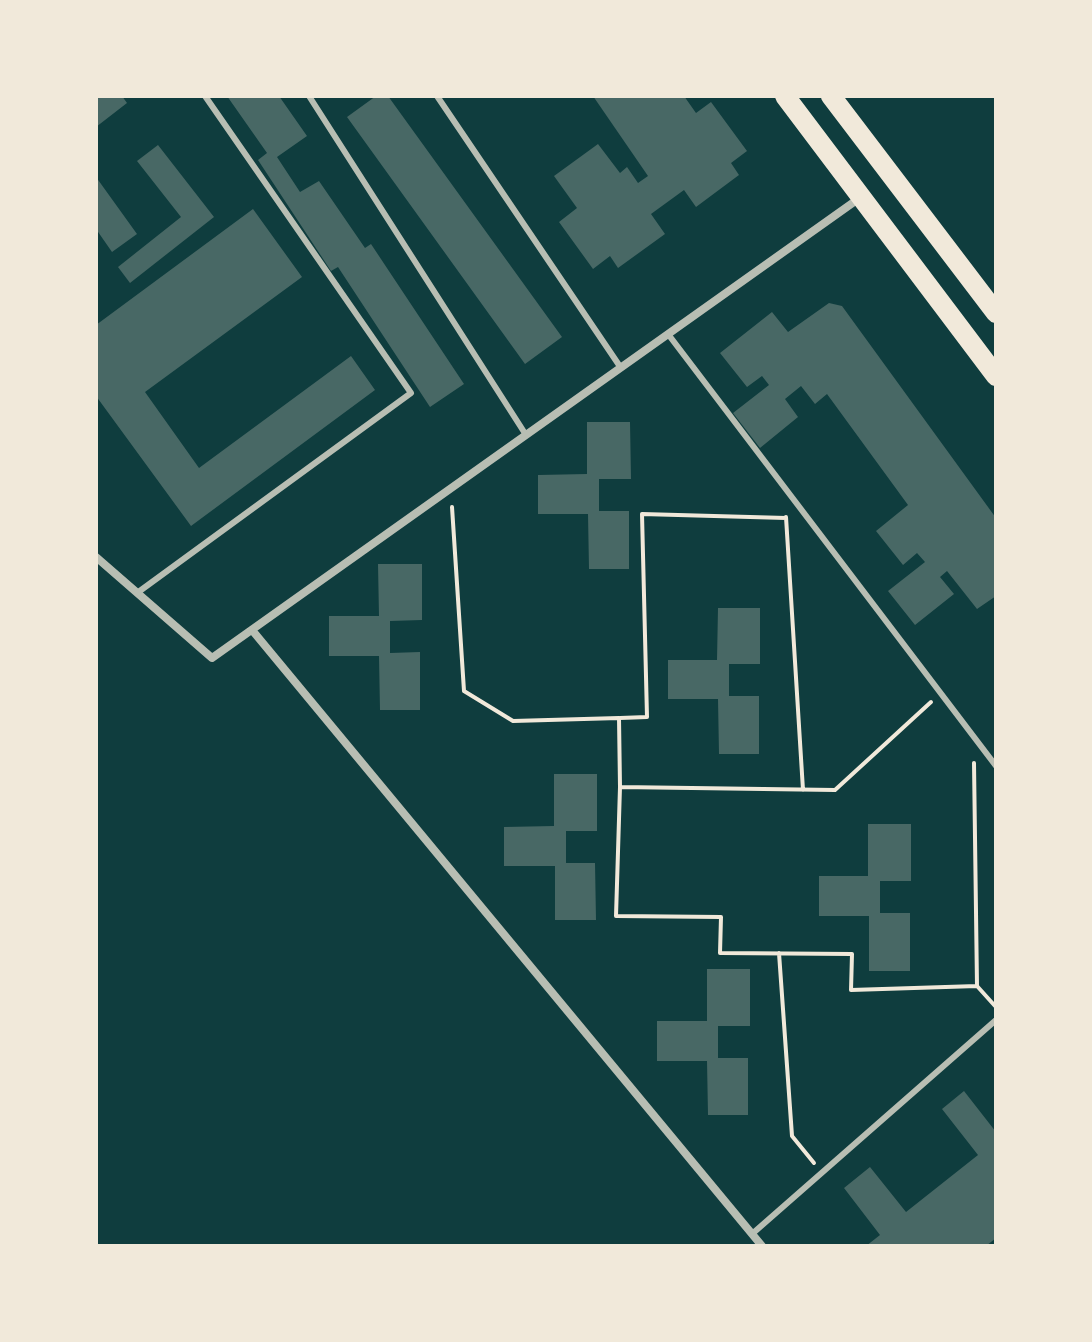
<!DOCTYPE html>
<style>
body{margin:0}
#map{position:relative;width:1092px;height:1342px;overflow:hidden;background:#0f3d3e;font-family:Manrope,sans-serif}
canvas{display:block}
.frame{position:absolute;inset:0;border:98px solid #f1e9da;pointer-events:none}
</style>
<div id="map">
<canvas width="1092" height="1342"></canvas>
<div class="frame"></div>
</div>
<script>
const context = document.querySelector('canvas').getContext('2d');
context.lineJoin = 'round';
function fill(path, color) { context.fillStyle = color; context.fill(path, 'evenodd'); }
const poly = rows => new Path2D(rows.map(r => 'M' + r).join(''));
function trace(path, color, width, dash) { context.strokeStyle = color; context.lineWidth = width; context.lineCap = dash ? 'butt' : 'round'; context.setLineDash(dash || []); context.stroke(path); }
const building = poly([
 [96,96,122,96,127,103,96,127],
 [227,96,279,96,307,136,277,157,300,192,319,181,365,248,371,244,464,384,430,407,338,267,331,271,258,160,267,153],
 [376,96,388,96,562,337,525,364,347,117],
 [593,96,684,96,696,113,711,102,747,151,731,163,739,175,696,207,684,190,651,214,665,234,618,268,610,256,593,269,559,222,577,208,554,176,598,144,620,173,627,167,638,183,648,176],
 [158,145,214,217,130,283,118,267,181,217,137,161],
 [96,177,137,234,112,252,96,229],
 [253,209,302,277,145,392,199,468,351,356,375,390,191,526,96,396,96,325],
 [829,303,842,306,996,518,996,596,977,609,947,571,940,577,954,594,915,625,888,591,925,562,917,553,903,565,876,531,908,505,827,394,815,404,801,386,785,399,798,417,760,448,733,413,769,385,762,376,747,387,720,353,772,312,788,332],
 [587,422,630,422,631,479,599,479,599,511,629,511,629,569,589,569,588,514,538,514,538,475,587,474],
 [378,564,422,564,422,620,390,621,390,653,420,652,420,710,380,710,379,656,329,656,329,616,379,616],
 [718,608,760,608,760,664,729,664,729,696,759,696,759,754,719,754,718,699,668,699,668,660,717,660],
 [554,774,597,774,597,831,566,831,566,863,595,863,596,920,555,920,555,866,504,866,504,827,554,826],
 [868,824,911,824,911,881,880,881,880,913,910,913,910,971,869,971,869,916,819,916,819,876,868,876],
 [707,969,750,969,750,1026,718,1026,718,1058,748,1058,748,1115,708,1115,707,1061,657,1061,657,1021,707,1021],
 [964,1091,996,1132,996,1238,986,1246,866,1246,880,1235,844,1188,870,1167,906,1212,978,1155,942,1109]
]);
const path = poly([
 [452,507,464,691,513,721,619,718,620,787],
 [786,517,803,790],
 [931,702,835,790,620,787,616,916,721,917,720,953,852,954,851,990,977,986,995,1006],
 [620,718,647,717,642,514,786,518],
 [974,763,977,986],
 [779,953,792,1136,814,1163]
]);
const service = poly([
 [309,96,526,435],
 [437,96,621,368],
 [668,334,996,766],
 [137,593,411,393,205,96],
 [752,1234,996,1020]
]);
const minor = poly([
 [96,557,212,658,861,197],
 [252,630,762,1246]
]);
const primary = poly([
 [785,96,996,376],
 [831,96,996,313]
]);
fill(building, '#486865');
trace(path, '#f1e9da', 4);
trace(service, '#b8beb3', 6);
trace(minor, '#b8beb3', 8);
trace(primary, '#f1e9da', 20);
</script>
